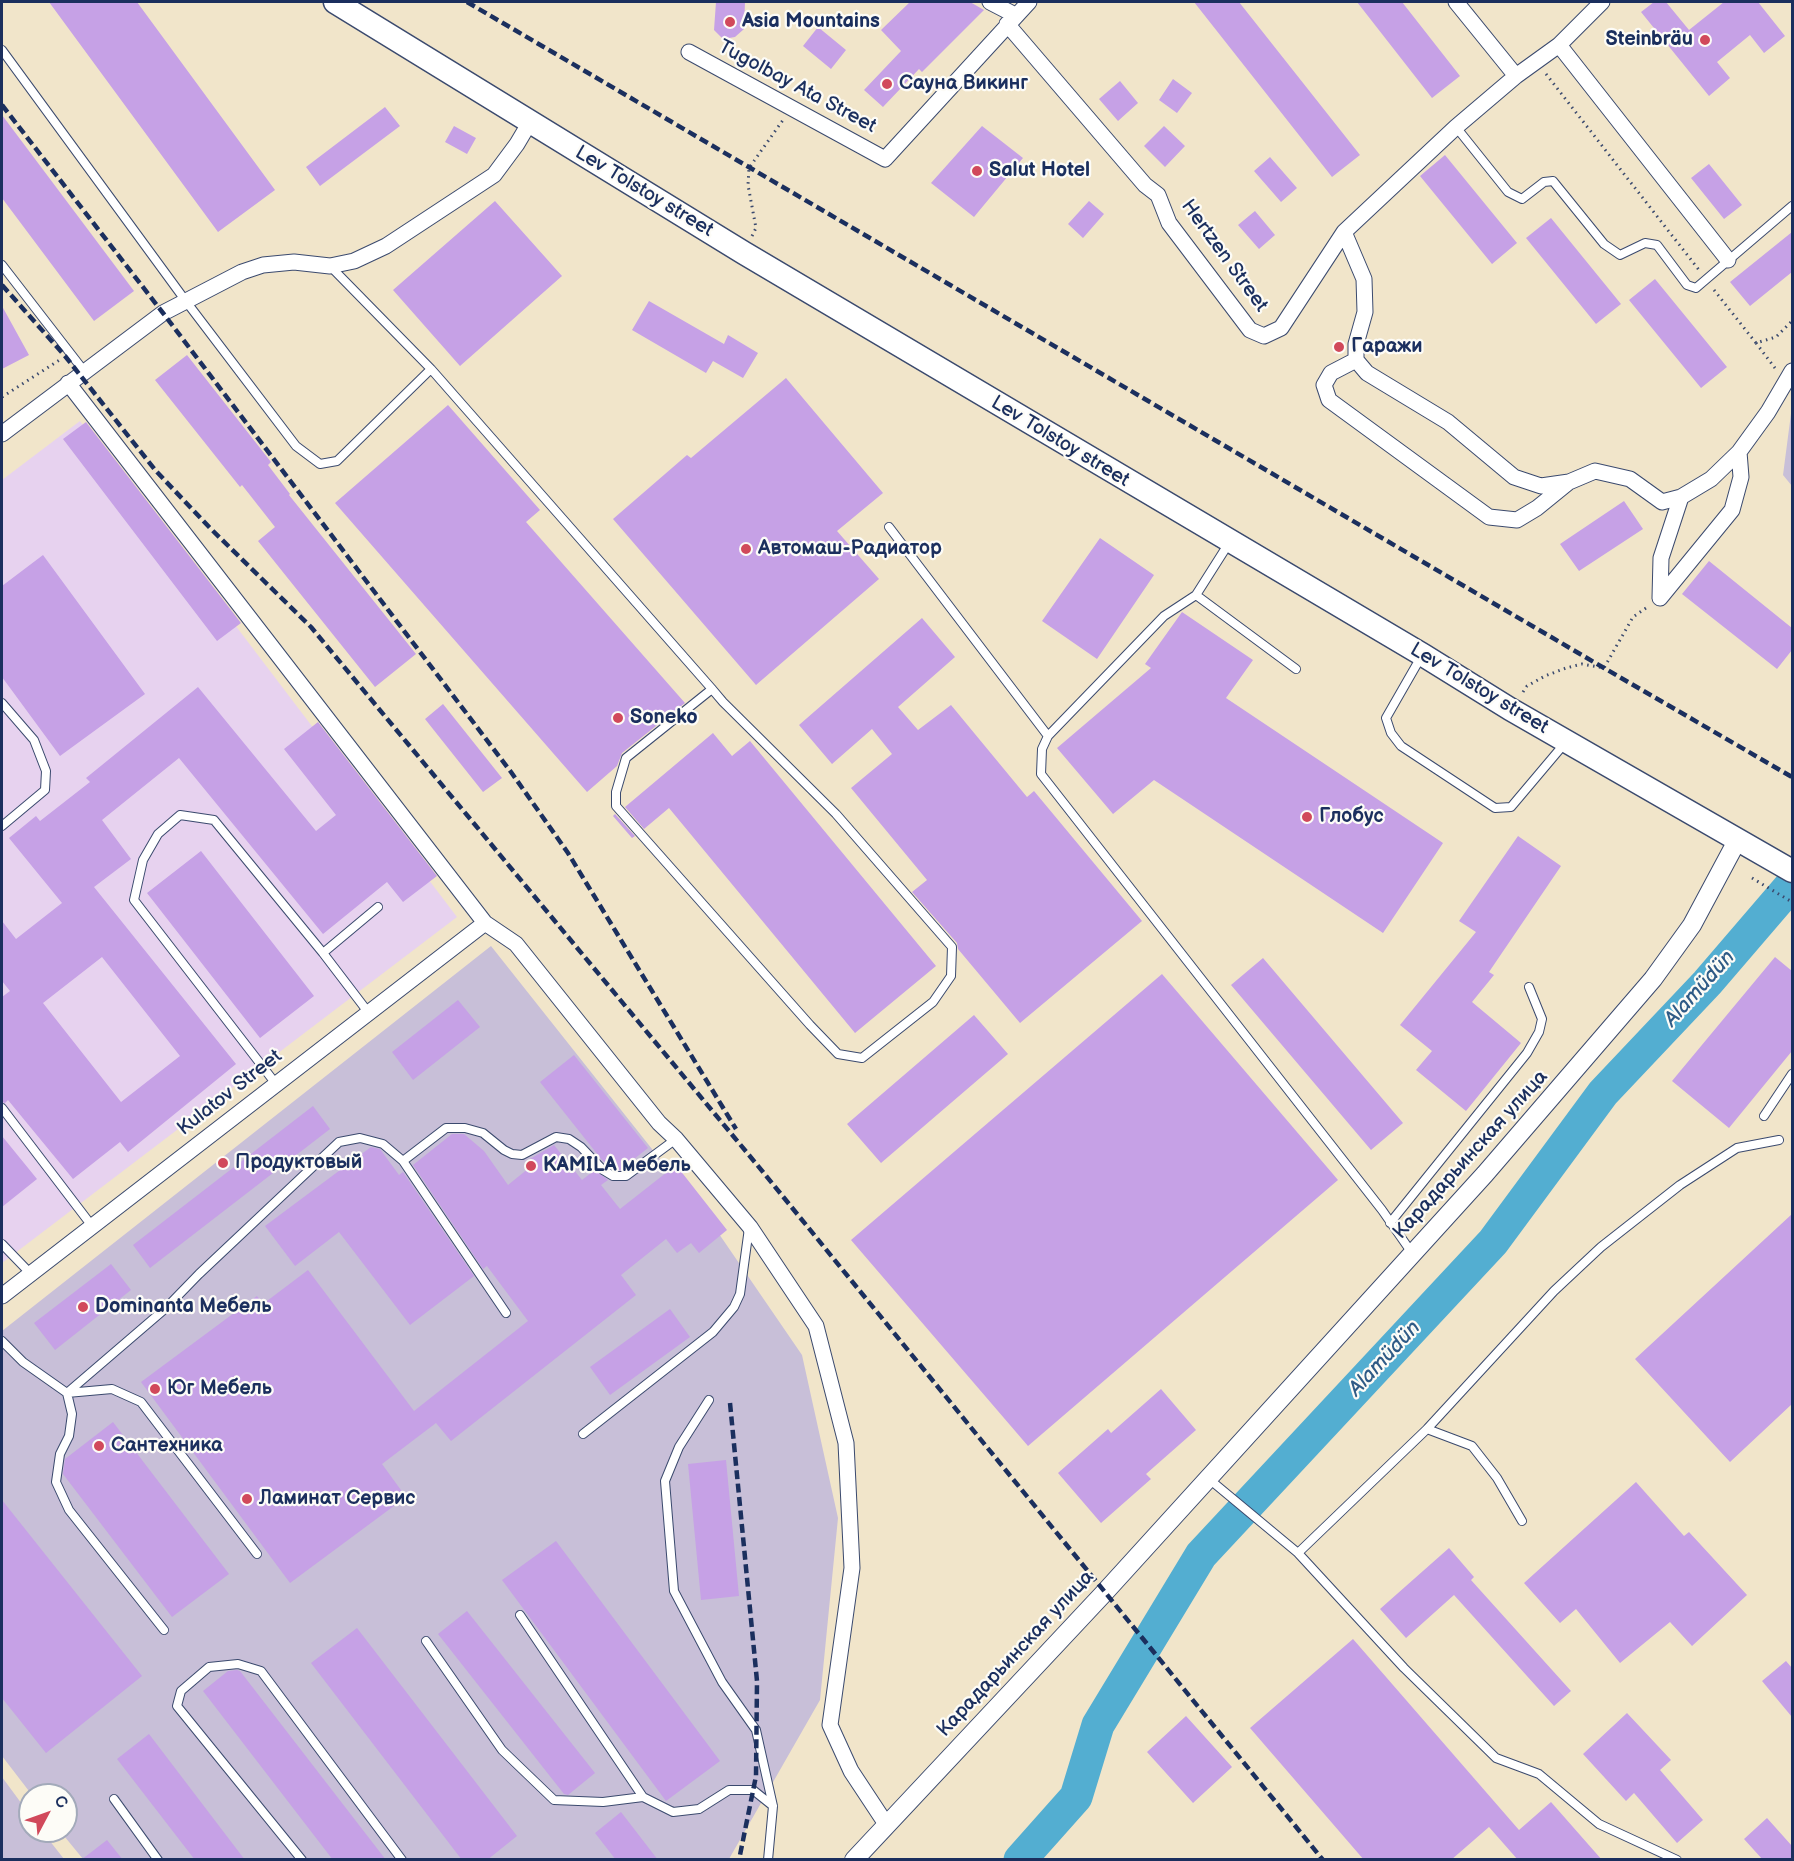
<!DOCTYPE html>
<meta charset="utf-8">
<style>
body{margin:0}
#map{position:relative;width:1794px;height:1861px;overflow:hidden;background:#f1e5ca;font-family:"Balsamiq Sans",sans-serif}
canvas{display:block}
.frame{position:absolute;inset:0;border:3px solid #1b2f5e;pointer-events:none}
.north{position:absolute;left:18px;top:1783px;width:60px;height:60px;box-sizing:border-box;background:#fdfcf7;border:2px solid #a3aaba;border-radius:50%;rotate:49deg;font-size:16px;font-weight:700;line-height:24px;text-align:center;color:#1b2f5e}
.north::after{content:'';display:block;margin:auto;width:21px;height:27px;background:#d1495b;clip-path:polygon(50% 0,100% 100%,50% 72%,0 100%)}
</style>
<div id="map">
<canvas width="1794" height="1861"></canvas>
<div class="frame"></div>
<div class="north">С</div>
</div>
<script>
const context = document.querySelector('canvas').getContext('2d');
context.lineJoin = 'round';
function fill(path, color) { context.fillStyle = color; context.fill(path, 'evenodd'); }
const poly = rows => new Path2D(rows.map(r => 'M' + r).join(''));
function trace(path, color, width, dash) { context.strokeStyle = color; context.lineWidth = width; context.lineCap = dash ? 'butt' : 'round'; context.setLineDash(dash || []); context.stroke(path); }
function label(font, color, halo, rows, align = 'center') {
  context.font = font + ' "Balsamiq Sans",sans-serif'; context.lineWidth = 4.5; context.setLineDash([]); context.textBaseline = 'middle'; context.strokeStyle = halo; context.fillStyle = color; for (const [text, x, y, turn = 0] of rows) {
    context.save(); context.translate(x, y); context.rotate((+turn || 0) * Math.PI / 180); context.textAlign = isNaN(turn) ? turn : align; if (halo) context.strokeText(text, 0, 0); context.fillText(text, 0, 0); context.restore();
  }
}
const built = poly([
 [80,421,457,917,2,1263,2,480]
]);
const industrial = poly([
 [1792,406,1792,486,1783,475],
 [491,946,717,1231,802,1355,838,1518,820,1700,729,1859,83,1859,60,1831,66,1831,66,1795,32,1795,2,1756,2,1331],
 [2,1777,30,1815,30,1831,42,1831,64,1859,2,1859]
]);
const river = poly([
 [1020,1860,1076,1797,1098,1725,1201,1555,1493,1242,1603,1093,1707,983,1792,884]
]);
const building = poly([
 [49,2,137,2,275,190,218,232],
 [716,2,745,2,744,29,735,37,723,39,714,30],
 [910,2,970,2,984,10,922,72,919,69,883,107,864,90,901,51,881,30],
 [1194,2,1239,2,1360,155,1332,177],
 [1357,2,1402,2,1460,76,1432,98],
 [1654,2,1666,2,1689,30,1724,2,1758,2,1785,36,1764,53,1750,35,1717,62,1730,78,1709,96,1641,12],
 [818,27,846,50,831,69,803,46],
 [1173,79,1192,93,1177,113,1159,100],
 [1120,81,1138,103,1118,121,1099,99],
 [385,107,400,126,320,186,306,167],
 [2,115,134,291,94,321,2,198],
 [454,126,476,138,467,154,445,142],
 [982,126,1023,158,974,217,931,183],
 [1164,126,1185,146,1165,167,1144,146],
 [1445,155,1517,243,1492,264,1420,176],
 [1270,157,1297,188,1281,202,1254,171],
 [1709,164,1742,205,1724,219,1691,178],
 [495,201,562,276,460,366,393,290],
 [1089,201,1104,214,1083,238,1068,224],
 [1255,211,1275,235,1259,249,1238,225],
 [1551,218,1621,304,1596,324,1526,238],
 [1792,232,1792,272,1750,306,1730,282],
 [1655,279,1727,367,1701,388,1629,300],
 [649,301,724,344,728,335,758,353,743,378,713,361,706,373,632,330],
 [2,306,29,355,2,369],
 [187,355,271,462,268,465,290,494,289,495,416,654,375,687,258,541,275,527,242,485,240,487,155,380],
 [786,378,883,493,837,531,879,579,756,685,613,519,687,455,691,458],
 [448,405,540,510,526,522,685,703,622,753,617,766,587,792,335,503],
 [86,422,241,623,217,641,63,439],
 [1624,501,1643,529,1579,571,1560,544],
 [1100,538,1154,575,1097,659,1042,621],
 [43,555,145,694,60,756,2,677,2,586],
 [1709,561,1792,628,1792,650,1777,669,1682,594],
 [1182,612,1253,660,1226,698,1443,843,1383,933,1154,780,1113,814,1057,748,1151,668,1145,664],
 [922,618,955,657,898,707,918,730,951,705,1027,797,1034,791,1142,921,1020,1023,958,949,957,943,912,892,927,880,851,788,892,754,872,729,832,764,799,725],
 [198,687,316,831,336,815,284,749,318,722,437,876,403,902,387,882,323,934,179,758,102,820,131,859,94,887,236,1064,128,1152,120,1142,73,1179,8,1100,5,1103,2,1102,2,997,10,991,2,981,2,921,16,939,62,903,9,838,36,816,40,821,90,782,86,778],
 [102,957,180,1056,121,1102,43,1003],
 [443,704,502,778,483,792,425,719],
 [713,733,732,756,750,741,936,966,855,1033,669,808,644,829,625,807],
 [615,814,635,836,632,838,613,816],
 [1518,836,1561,866,1489,972,1494,975,1472,1002,1521,1043,1466,1111,1416,1070,1432,1051,1400,1025,1476,932,1459,921],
 [201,851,314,996,260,1038,147,893],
 [1775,957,1792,971,1792,1051,1729,1128,1672,1081],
 [1263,958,1403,1123,1371,1150,1231,985],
 [1162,974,1338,1180,1028,1446,851,1240],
 [458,1000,480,1027,413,1080,392,1052],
 [974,1015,1008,1054,881,1163,847,1124],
 [574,1055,648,1148,620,1170,615,1170,602,1160,540,1082],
 [313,1106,330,1129,150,1268,133,1245],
 [452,1134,464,1134,484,1151,508,1185,534,1164,530,1159,554,1145,582,1180,595,1170,608,1180,601,1185,620,1209,676,1165,727,1230,699,1253,691,1243,677,1253,666,1239,621,1275,636,1295,451,1441,436,1423,382,1464,406,1497,290,1583,141,1382,257,1296,263,1304,308,1270,414,1411,528,1321,487,1266,483,1269,413,1165],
 [2,1136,37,1179,2,1207],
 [371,1147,380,1149,399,1175,403,1172,474,1276,410,1325,339,1232,295,1266,265,1226],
 [1792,1214,1792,1404,1730,1462,1635,1359],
 [111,1264,131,1290,55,1350,34,1323],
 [670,1309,690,1337,610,1395,590,1367],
 [1161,1389,1196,1430,1146,1474,1151,1479,1101,1523,1058,1473,1108,1429,1111,1433],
 [113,1422,229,1574,172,1617,63,1474,65,1459],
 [726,1460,739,1596,701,1600,688,1464],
 [1636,1482,1684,1536,1689,1532,1747,1595,1692,1646,1670,1622,1620,1663,1576,1609,1560,1623,1524,1583],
 [2,1500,142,1676,46,1753,2,1698],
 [556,1541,720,1761,666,1801,502,1580],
 [1449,1548,1474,1577,1471,1580,1571,1691,1554,1706,1454,1595,1406,1638,1380,1609],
 [467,1611,595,1773,568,1795,564,1794,438,1634],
 [357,1628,517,1836,487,1860,462,1860,311,1663],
 [1353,1639,1519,1830,1551,1802,1602,1860,1518,1860,1489,1827,1451,1860,1364,1860,1250,1728],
 [1786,1661,1792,1668,1792,1717,1762,1681],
 [237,1670,240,1671,386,1860,333,1860,203,1691,228,1671],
 [1627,1713,1671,1760,1660,1770,1703,1820,1677,1843,1634,1793,1626,1801,1583,1754],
 [1186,1716,1232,1767,1193,1803,1147,1752],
 [149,1734,245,1860,195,1860,117,1759],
 [621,1812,658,1860,616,1860,595,1833],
 [1767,1818,1792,1846,1792,1860,1763,1860,1744,1839],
 [107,1840,123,1860,81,1860]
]);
const path = poly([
 [1546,74,1699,270],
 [752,236,756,228,748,185,749,168,783,120],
 [1714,290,1756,343,1776,337,1792,321],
 [1756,343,1775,368],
 [2,397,61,359],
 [1523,692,1527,686,1545,676,1566,668,1582,664,1604,668,1633,617,1646,608],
 [1752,878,1792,902]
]);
const service = poly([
 [2,50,185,300,296,446,320,464,337,461,431,369],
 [1456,127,1508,192,1522,199,1544,182,1553,181,1604,244,1620,255,1645,243,1657,245,1687,285,1696,288,1792,206],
 [2,265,84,371],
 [331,267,431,369,712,689,723,702,836,814,952,947,951,976,933,1002,862,1058,838,1054,810,1025,616,806,616,792,626,758,712,689],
 [889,527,1048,736],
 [1229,543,1196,595,1164,616,1048,736,1042,749,1041,774,1382,1210,1412,1253],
 [1196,595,1296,669],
 [1421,657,1386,718,1391,733,1401,746,1495,808,1511,807,1565,743],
 [2,703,34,740,46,771,45,790,2,826],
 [368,1012,323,953,378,907],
 [276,1084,134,900,143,860,158,834,180,815,214,820,323,953],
 [2,1108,92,1226],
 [1764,1116,1792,1074],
 [403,1161,446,1128,465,1128,483,1133,504,1150,512,1154,522,1155,556,1137,569,1139,581,1147,603,1170,613,1176,626,1176,676,1139],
 [1390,1223,1527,1053,1539,1032,1542,1019,1529,987],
 [2,1244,30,1273],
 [2,1341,23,1362,67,1393,112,1389,141,1402,257,1554],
 [709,1400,679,1447,665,1481,674,1591,722,1682,756,1730,773,1806,768,1860],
 [1427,1429,1472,1446,1497,1478,1522,1521],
 [583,1434,713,1332,734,1307,740,1294,749,1228],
 [1209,1479,1298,1553,1427,1429,1554,1291,1601,1247,1680,1185,1737,1148,1779,1140],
 [1298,1553,1404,1668,1496,1758,1539,1774,1599,1824,1677,1860],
 [520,1615,643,1797],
 [164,1630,69,1510,56,1482,60,1454,69,1436,72,1414,67,1393,166,1308,199,1274,339,1142,360,1138,383,1144,403,1161,506,1313],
 [426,1641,502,1750,554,1800,603,1802,643,1797,673,1812,699,1809,729,1790,753,1790,773,1806],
 [114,1799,158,1860],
 [302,1860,177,1706,181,1691,209,1667,238,1664,261,1671,402,1860]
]);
const minor = poly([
 [990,2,1015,15],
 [1456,2,1516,76],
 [1007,24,1145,185,1158,195,1169,223,1250,330,1264,336,1281,328,1344,232,1456,127,1516,76,1559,45,1602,2],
 [1559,45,1728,260],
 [689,52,885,159,1029,2],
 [1344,232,1364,279,1365,312,1356,344,1356,360,1367,373,1448,422,1514,477,1541,486,1569,482,1595,471,1630,479,1662,502,1681,497,1711,479,1739,452,1768,412,1792,371],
 [1356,360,1331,373,1324,385,1329,400,1489,517,1517,520,1537,508,1569,482],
 [68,383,485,923,516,944,659,1123,676,1139,750,1227,816,1326,846,1443,852,1568,830,1725,851,1771,886,1824],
 [2,434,163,313,242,272,263,265,294,262,330,266,354,261,386,246,494,175,517,144,530,122],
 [1660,598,1732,510,1741,477,1739,452],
 [1660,598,1661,558,1681,497],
 [2,1296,485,923]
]);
const tertiary = poly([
 [854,1860,1105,1592,1485,1174,1653,979,1692,925,1738,839]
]);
const primary = poly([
 [335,2,744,253,1423,655,1510,709,1792,871]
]);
const rail = poly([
 [467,2,1604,668,1792,777],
 [2,105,163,313,511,772,568,853,736,1129],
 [2,285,65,356,156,471,210,528,311,627,763,1172,1323,1860],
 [730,1403,757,1681,756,1776,739,1860]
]);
const markers = [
 [730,22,6,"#d1495b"],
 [1705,40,6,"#d1495b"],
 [887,84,6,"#d1495b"],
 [977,171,6,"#d1495b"],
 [1339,347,6,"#d1495b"],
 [746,549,6,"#d1495b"],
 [618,718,6,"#d1495b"],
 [1307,817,6,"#d1495b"],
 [223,1163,6,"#d1495b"],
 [531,1166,6,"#d1495b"],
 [83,1307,6,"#d1495b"],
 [155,1389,6,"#d1495b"],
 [99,1446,6,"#d1495b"],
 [247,1499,6,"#d1495b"]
];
const poiNames = [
 ["Asia Mountains",742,22],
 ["Steinbräu",1693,40,"right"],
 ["Сауна Викинг",899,84],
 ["Salut Hotel",989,171],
 ["Гаражи",1351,347],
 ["Автомаш-Радиатор",758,549],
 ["Soneko",630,718],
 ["Глобус",1319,817],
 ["Продуктовый",235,1163],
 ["KAMILA мебель",543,1166],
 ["Dominanta Мебель",95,1307],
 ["Юг Мебель",167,1389],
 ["Сантехника",111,1446],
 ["Ламинат Сервис",259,1499]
];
const streetNames = [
 ["Tugolbay Ata Street",797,87,28],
 ["Lev Tolstoy street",644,192,31],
 ["Hertzen Street",1224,256,54],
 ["Lev Tolstoy street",1060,442,31],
 ["Lev Tolstoy street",1479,689,31],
 ["Kulatov Street",230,1093,-38],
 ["Карадарьинская улица",1471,1155,-48],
 ["Карадарьинская улица",1016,1654,-47]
];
const waterNames = [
 ["Alamüdün",1700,989,-48],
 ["Alamüdün",1385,1359,-47]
];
fill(built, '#e7d2ef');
fill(industrial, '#c8bfd8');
trace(river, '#53aed1', 33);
fill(building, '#c6a1e6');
trace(service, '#3b4a6e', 10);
trace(minor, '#3b4a6e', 17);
trace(tertiary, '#3b4a6e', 20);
trace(primary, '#3b4a6e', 25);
trace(path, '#3b4a6e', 3, [1.5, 4.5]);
trace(service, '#fff', 8);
trace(minor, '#fff', 15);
trace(tertiary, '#fff', 18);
trace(primary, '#fff', 22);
trace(rail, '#1b2f5e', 4.5, [9, 4.5]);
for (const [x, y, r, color] of markers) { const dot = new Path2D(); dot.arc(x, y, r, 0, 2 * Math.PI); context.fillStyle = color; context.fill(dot); trace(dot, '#fdfcf7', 2); }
label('bold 20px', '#1b2f5e', '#fdfcf7', poiNames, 'left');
label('20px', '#1b2f5e', '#fdfcf7', streetNames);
label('italic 21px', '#2f5b86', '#fdfcf7', waterNames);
</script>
